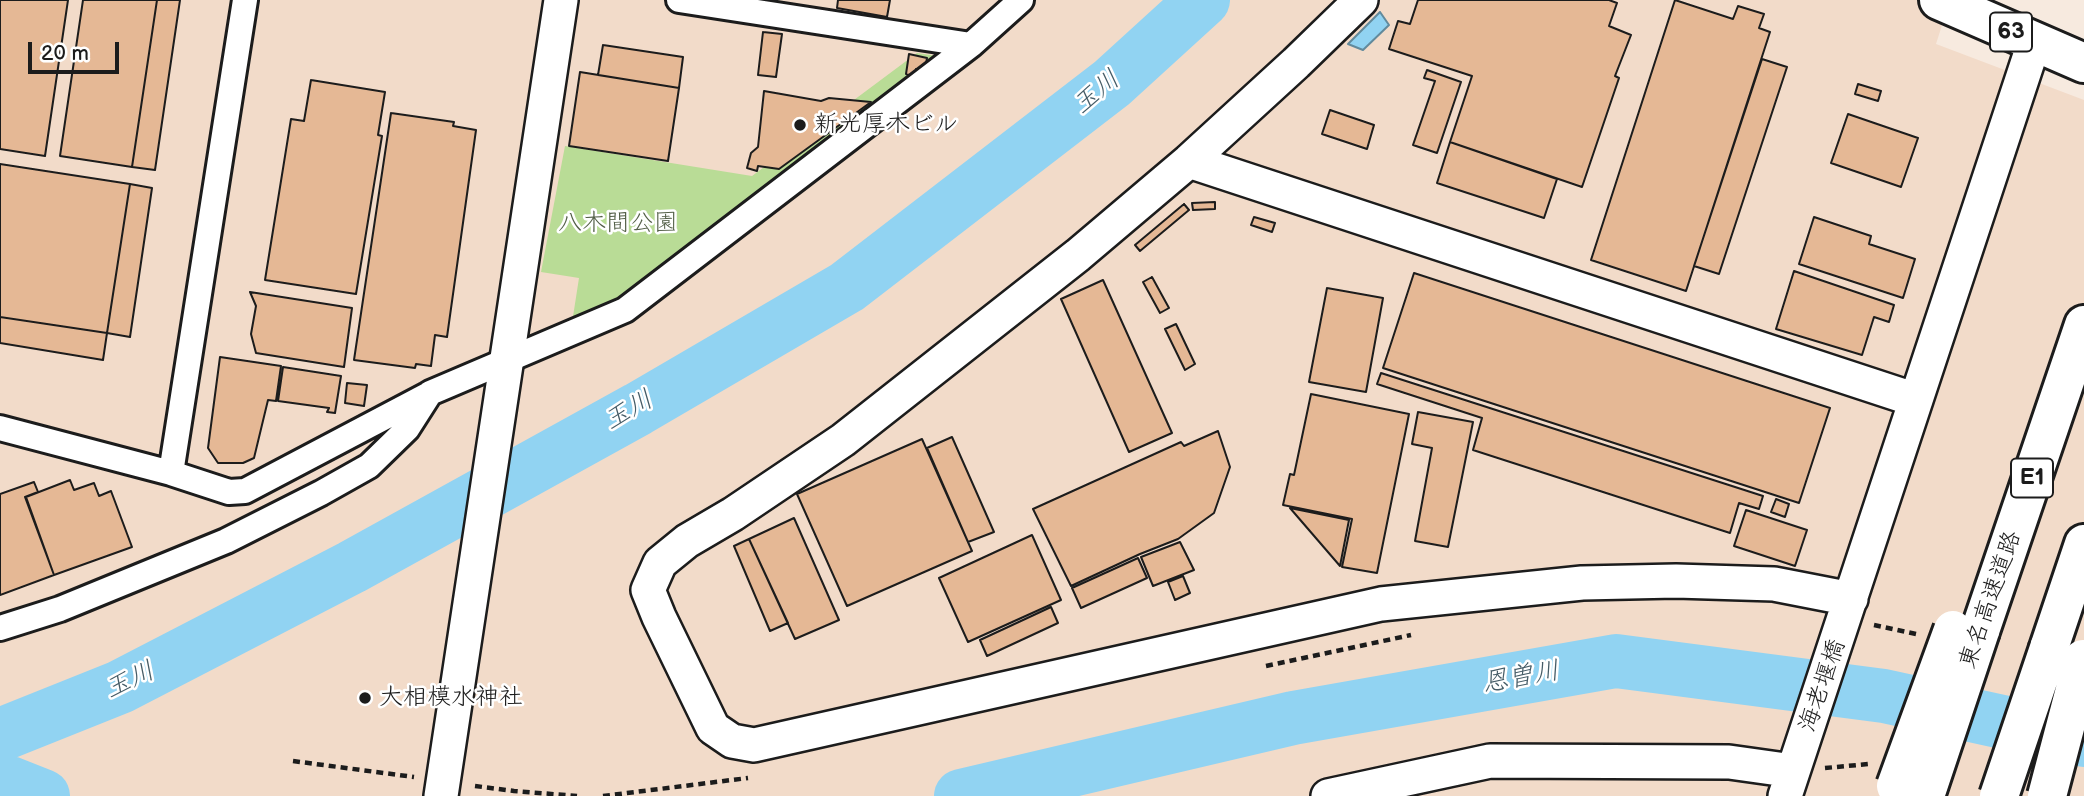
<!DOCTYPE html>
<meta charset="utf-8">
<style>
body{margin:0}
#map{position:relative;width:2084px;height:796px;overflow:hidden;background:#f7eadf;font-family:"Balsamiq Sans",sans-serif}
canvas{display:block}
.scale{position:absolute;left:28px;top:42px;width:91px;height:32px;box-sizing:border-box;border:4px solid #1c1c1c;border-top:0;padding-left:9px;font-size:21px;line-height:24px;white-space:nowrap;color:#1c1c1c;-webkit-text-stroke:5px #fff;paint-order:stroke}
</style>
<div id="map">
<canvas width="2084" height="796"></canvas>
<div class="scale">20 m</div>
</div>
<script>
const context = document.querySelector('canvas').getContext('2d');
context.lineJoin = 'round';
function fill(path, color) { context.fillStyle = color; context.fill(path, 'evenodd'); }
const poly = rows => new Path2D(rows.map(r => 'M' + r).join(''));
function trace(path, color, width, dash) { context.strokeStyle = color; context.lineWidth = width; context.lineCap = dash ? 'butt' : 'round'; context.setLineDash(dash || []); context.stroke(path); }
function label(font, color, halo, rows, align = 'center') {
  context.font = font + ' "Balsamiq Sans","Klee One",sans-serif'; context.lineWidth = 5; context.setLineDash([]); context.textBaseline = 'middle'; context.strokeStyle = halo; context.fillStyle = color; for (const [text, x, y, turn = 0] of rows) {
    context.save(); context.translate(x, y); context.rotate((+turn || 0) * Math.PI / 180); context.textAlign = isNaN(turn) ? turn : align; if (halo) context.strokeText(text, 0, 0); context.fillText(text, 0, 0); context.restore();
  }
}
const built = poly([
 [0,0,1950,0,1936,44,2084,100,2084,796,0,796]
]);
const green = poly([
 [917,53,945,57,622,304,572,323,579,278,541,272,565,146,752,176]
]);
const water = poly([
 [1380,12,1389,25,1363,50,1348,44,1380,12]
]);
const river = poly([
 [0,735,120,687,352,567,638,409,847,287,1112,83,1203,0],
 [0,779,43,796],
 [961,796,1293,718,1616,661,1884,696,2084,740]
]);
const building = poly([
 [0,0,68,0,45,156,0,149,0,0],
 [83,0,157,0,132,167,60,156,83,0],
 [157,0,180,0,155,170,132,167,157,0],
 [838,0,890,0,887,17,837,8,838,0],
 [1418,0,1609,0,1617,3,1609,26,1631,35,1615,76,1619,78,1582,187,1450,142,1472,76,1389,49,1398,21,1410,24,1418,0],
 [1675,0,1733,19,1738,6,1764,14,1759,28,1770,32,1686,291,1591,260,1675,0],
 [763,32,782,34,776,77,758,75,763,32],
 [603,45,683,57,679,88,598,75,603,45],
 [909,54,927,58,925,71,916,69,915,77,906,74,909,54],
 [1762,59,1787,67,1719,274,1694,266,1762,59],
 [1427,70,1461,82,1437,153,1413,145,1435,81,1424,78,1427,70],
 [580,72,679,88,668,161,569,146,580,72],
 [311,80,385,92,378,135,382,136,356,294,265,280,291,119,304,121,311,80],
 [1858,84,1881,91,1878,101,1855,94,1858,84],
 [764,91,821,101,829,98,871,102,779,169,758,166,757,171,747,168,751,153,758,147,764,91],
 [1330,110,1374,125,1367,149,1322,134,1330,110],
 [391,113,454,122,453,126,476,130,447,337,435,335,431,366,416,364,415,368,354,360,391,113],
 [1848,114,1918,138,1901,187,1831,163,1848,114],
 [1450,142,1557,179,1544,218,1437,183,1450,142],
 [0,164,130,184,107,333,0,317,0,164],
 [130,184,152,188,130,337,107,333,130,184],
 [1215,202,1215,209,1193,210,1192,203,1215,202],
 [1184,204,1189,210,1140,251,1135,245,1184,204],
 [1254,217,1275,223,1272,232,1251,225,1254,217],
 [1814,217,1871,236,1869,244,1915,259,1903,298,1799,264,1814,217],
 [1794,271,1894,305,1889,322,1874,317,1862,355,1776,329,1794,271],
 [1414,273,1830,408,1799,503,1383,368,1414,273],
 [1152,277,1169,308,1160,313,1143,282,1152,277],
 [1103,280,1172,433,1129,452,1061,299,1103,280],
 [1327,288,1383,298,1366,392,1309,382,1327,288],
 [250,292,352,308,344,367,256,353,251,334,256,306,250,292],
 [0,317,107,333,103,360,0,343,0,317],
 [1176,324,1195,364,1185,370,1165,329,1176,324],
 [220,357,281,366,276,401,268,400,254,458,243,463,218,463,208,448,220,357],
 [283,367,341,376,335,413,327,412,329,408,278,401,283,367],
 [1381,373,1763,496,1759,509,1739,503,1730,533,1473,450,1482,418,1377,384,1381,373],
 [347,383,367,385,364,406,345,403,347,383],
 [1311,394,1409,414,1377,573,1342,567,1352,519,1283,505,1290,474,1294,475,1311,394],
 [1418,412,1473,422,1448,547,1415,541,1432,448,1412,444,1418,412],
 [1218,431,1230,467,1214,513,1178,539,1140,554,1071,586,1033,509,1181,442,1184,446,1218,431],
 [952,437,994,532,968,542,927,448,952,437],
 [922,439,972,551,847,606,797,494,922,439],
 [70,480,74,490,94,483,99,496,111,491,132,547,54,575,26,497,70,480],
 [34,482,38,492,25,497,54,575,0,595,0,494,34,482],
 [1776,499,1789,504,1785,517,1771,512,1776,499],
 [1290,508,1349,520,1340,566,1290,508],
 [1746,510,1807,530,1795,566,1734,546,1746,510],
 [794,518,839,620,795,639,749,539,794,518],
 [1032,535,1061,600,968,642,939,578,1032,535],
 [749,539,788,623,770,631,734,546,749,539],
 [1180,542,1194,570,1153,586,1141,557,1180,542],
 [1138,558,1147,578,1081,608,1072,588,1138,558],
 [1183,576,1190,593,1175,600,1168,582,1183,576],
 [1051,607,1058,623,987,656,980,640,1051,607]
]);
const path = poly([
 [1874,625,1916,634],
 [1266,666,1411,635],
 [293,761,414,777],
 [1825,768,1869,764],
 [475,786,514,791,577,796],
 [603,796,748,778]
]);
const street = poly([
 [679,0,971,45,1021,0],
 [0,428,171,473,229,492,245,491,429,394],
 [171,473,245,0],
 [0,628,60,609,226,541,321,493,369,466,407,429,430,393,625,310,971,45]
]);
const secondary = poly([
 [1361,0,1296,63,1189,161,1078,255,843,440,733,514,687,541,660,563,648,590,659,617,713,728,732,741,754,745,1381,604,1582,583,1676,581,1774,584,1851,599],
 [1189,161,1916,400],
 [441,796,561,0],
 [1328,796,1490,761,1729,762,1793,771],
 [1785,796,2034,43]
]);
const primary = poly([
 [1939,0,2084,63]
]);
const highway = poly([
 [1980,631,2084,325],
 [2049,648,2084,544]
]);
const highwayBridge = poly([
 [1896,786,1953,630],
 [1925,796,1980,631],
 [1999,796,2049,648],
 [2047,796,2083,659]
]);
const markers = [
 [800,125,7,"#1c1c1c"],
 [365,698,7,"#1c1c1c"]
];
const shields = [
 [2011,32,42],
 [2032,478,42]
];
const shieldNames = [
 ["63",2011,32],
 ["E1",2032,478]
];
const poiNames = [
 ["新光厚木ビル",814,125],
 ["大相模水神社",379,698]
];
const parkNames = [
 ["八木間公園",618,224]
];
const streetNames = [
 ["東名高速道路",1991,600,-71],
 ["海老堰橋",1823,686,-71]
];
const waterNames = [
 ["玉川",1097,93,-39],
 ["玉川",629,411,-30],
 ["恩曽川",1521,678,-10],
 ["玉川",130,681,-25]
];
fill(built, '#f2dbc9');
fill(green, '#b9dc96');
fill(water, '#91d3f2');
trace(water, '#628a9c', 2);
trace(river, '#91d3f2', 54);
fill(building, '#e5b895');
trace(building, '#1c1c1c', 2);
trace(street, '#1c1c1c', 30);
trace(secondary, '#1c1c1c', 38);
trace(primary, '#1c1c1c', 44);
trace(highway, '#1c1c1c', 44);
trace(path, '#1c1c1c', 4.5, [7, 5]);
trace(street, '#fff', 24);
trace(secondary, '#fff', 33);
trace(primary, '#fff', 38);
trace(highway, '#fff', 38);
trace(highwayBridge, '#1c1c1c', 44, []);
trace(highwayBridge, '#fff', 38);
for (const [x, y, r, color] of markers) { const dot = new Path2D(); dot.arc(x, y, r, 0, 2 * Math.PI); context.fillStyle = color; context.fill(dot); trace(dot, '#fff', 2.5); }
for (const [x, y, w] of shields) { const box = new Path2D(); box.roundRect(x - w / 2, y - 19.5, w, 39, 5); context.fillStyle = '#fff'; context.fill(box); trace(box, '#1c1c1c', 2); }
label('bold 23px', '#1c1c1c', null, shieldNames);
label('24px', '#1c1c1c', '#fff', poiNames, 'left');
label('24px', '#535f47', '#fff', parkNames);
label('24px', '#1c1c1c', '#fff', streetNames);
label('italic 26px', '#455c67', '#fff', waterNames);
</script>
